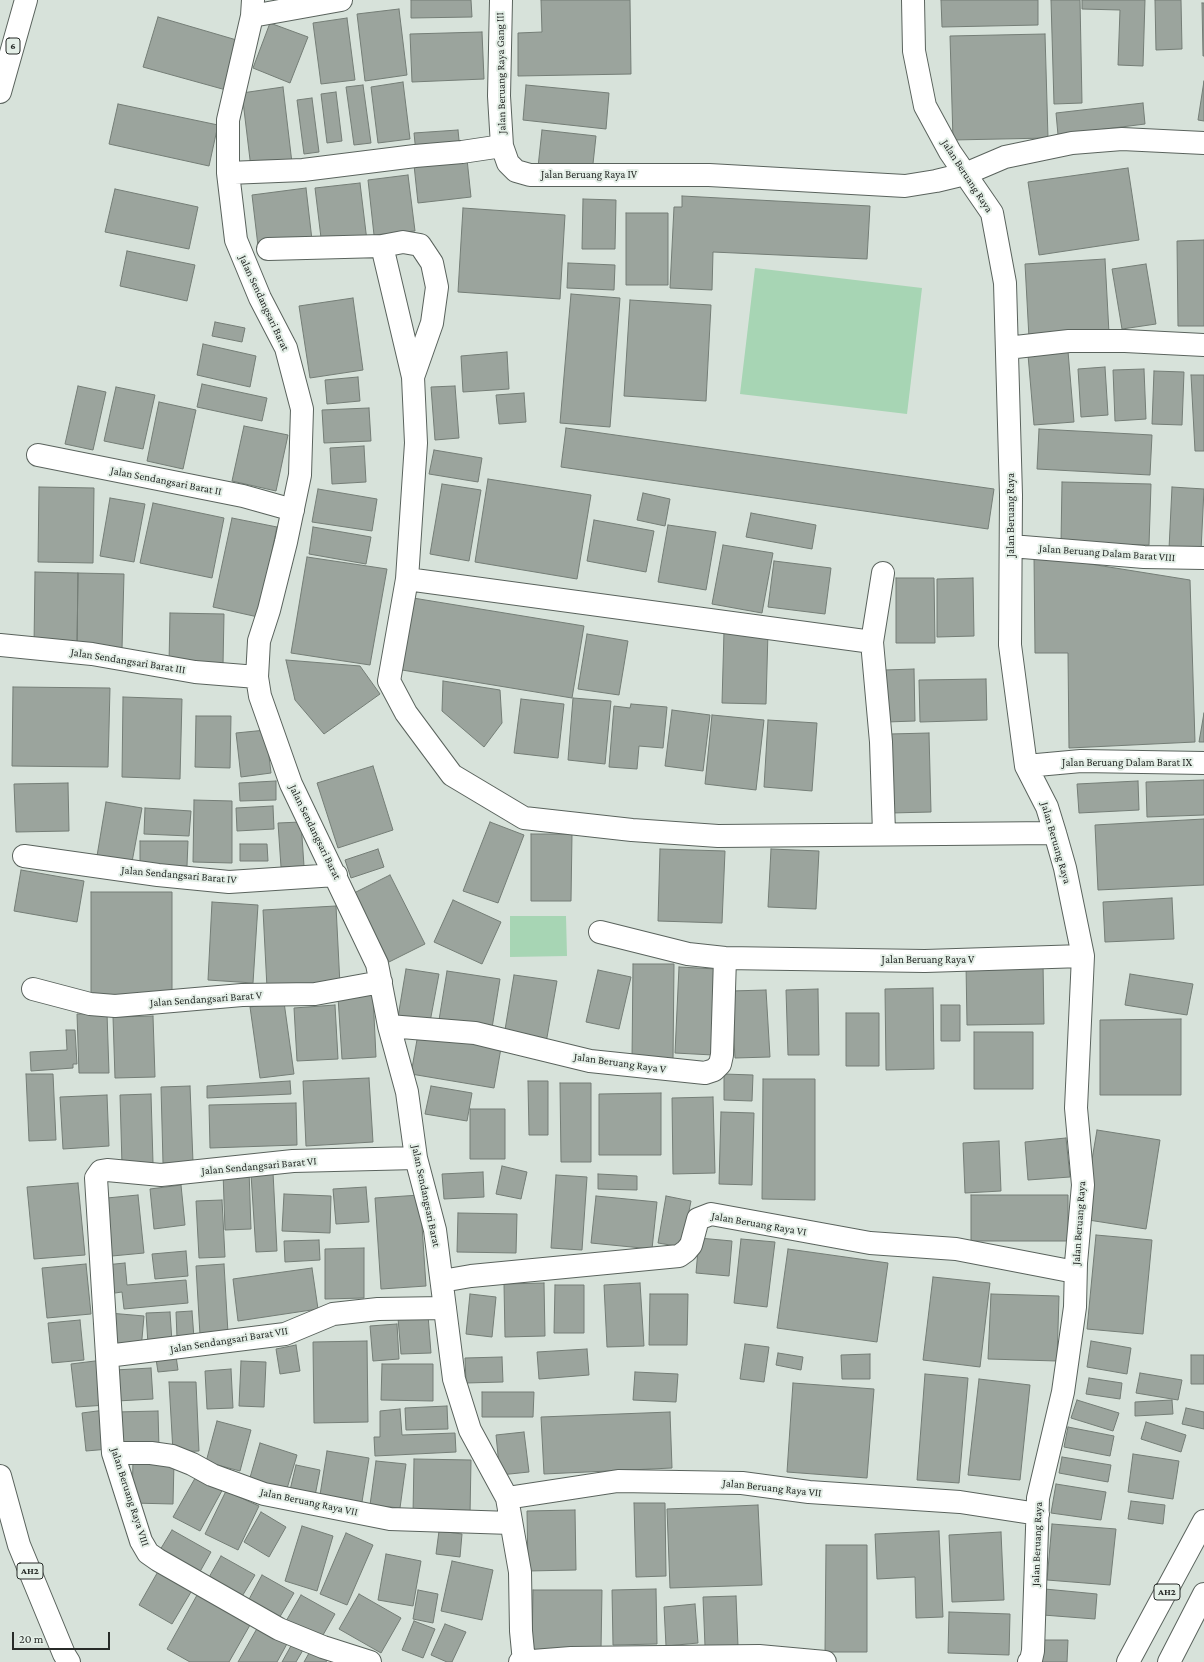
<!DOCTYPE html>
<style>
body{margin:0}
#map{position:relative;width:1204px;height:1662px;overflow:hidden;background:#d7e2da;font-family:"Crimson Pro",serif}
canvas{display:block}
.scale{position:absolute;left:12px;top:1632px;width:98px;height:18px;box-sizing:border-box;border:2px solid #272b28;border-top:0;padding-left:5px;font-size:12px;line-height:14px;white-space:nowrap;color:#272b28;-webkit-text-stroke:3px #e4efe7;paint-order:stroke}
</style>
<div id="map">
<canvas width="1204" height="1662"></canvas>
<div class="scale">20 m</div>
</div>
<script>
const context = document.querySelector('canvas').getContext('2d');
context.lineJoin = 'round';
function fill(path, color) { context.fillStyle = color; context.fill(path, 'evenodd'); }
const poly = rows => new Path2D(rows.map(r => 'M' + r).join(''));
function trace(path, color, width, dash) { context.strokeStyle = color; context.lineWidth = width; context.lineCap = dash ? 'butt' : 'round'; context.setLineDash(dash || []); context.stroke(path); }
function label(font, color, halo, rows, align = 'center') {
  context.font = font + ' "Crimson Pro",serif'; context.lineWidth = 4; context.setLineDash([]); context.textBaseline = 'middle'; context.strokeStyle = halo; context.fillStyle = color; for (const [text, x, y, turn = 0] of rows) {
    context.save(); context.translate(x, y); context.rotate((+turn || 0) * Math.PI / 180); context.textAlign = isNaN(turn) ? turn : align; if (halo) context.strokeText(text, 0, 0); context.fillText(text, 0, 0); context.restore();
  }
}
const green = poly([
 [755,268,922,288,907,414,740,394],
 [510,916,566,916,567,956,510,957]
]);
const building = poly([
 [411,0,471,0,472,17,411,18,411,0],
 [541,0,630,0,631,74,518,76,518,33,542,32,541,0],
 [941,0,1038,0,1038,25,942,27,941,0],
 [1051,0,1080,0,1082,103,1054,104,1051,0],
 [1082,0,1145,0,1143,66,1118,65,1120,10,1082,9,1082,0],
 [1155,0,1181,0,1182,49,1156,50,1155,0],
 [1202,3,1204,3,1204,56,1203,56,1202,3],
 [399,9,407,75,365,81,357,14,399,9],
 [158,17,240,41,226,90,143,67,158,17],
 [347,18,355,80,321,84,313,23,347,18],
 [270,23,308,37,290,83,253,68,270,23],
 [482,32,484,79,412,82,410,34,482,32],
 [1045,34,1048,138,953,140,950,36,1045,34],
 [1204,81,1204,121,1198,120,1204,81],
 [403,82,410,139,378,143,371,87,403,82],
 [363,85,371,143,354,145,346,87,363,85],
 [526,85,609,93,606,129,523,120,526,85],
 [283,87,292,163,251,168,242,93,283,87],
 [336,92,342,141,327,143,321,94,336,92],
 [312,98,319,152,304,154,297,100,312,98],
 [1143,103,1145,124,1058,135,1056,113,1143,103],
 [118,104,218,125,209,166,109,144,118,104],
 [458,130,460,150,416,153,414,133,458,130],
 [542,130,596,136,592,173,538,167,542,130],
 [467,159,471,197,418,203,414,165,467,159],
 [1128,168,1139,240,1039,255,1028,182,1128,168],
 [408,175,415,231,374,235,368,180,408,175],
 [360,183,367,241,322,246,315,188,360,183],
 [306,188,312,240,258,246,252,195,306,188],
 [115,189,198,207,189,249,105,232,115,189],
 [682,196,870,206,867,259,713,252,712,290,670,288,674,207,682,207,682,196],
 [583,199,616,200,615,249,582,249,583,199],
 [463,208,565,215,560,299,458,292,463,208],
 [626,213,668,213,668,285,626,285,626,213],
 [1204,240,1204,326,1178,326,1177,241,1204,240],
 [127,251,195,265,187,301,120,286,127,251],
 [1105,259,1109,333,1029,338,1025,264,1105,259],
 [568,263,615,265,614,290,567,288,568,263],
 [1146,264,1156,324,1122,329,1112,269,1146,264],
 [571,294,620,298,610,427,560,423,571,294],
 [353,298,363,370,310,378,299,306,353,298],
 [630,300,711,305,706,401,624,396,630,300],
 [215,322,245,328,242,342,212,336,215,322],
 [203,344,256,356,250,387,197,375,203,344],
 [1068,351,1074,422,1034,425,1028,355,1068,351],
 [507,352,509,389,463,392,461,356,507,352],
 [1105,367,1108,415,1081,417,1078,369,1105,367],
 [1144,369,1146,419,1115,421,1113,370,1144,369],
 [1154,371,1184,372,1182,425,1152,424,1154,371],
 [1191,375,1204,375,1204,451,1195,451,1191,375],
 [358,377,360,401,327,404,325,380,358,377],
 [202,384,267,398,262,421,197,407,202,384],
 [78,386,106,392,93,450,65,444,78,386],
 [455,386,459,438,435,440,431,387,455,386],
 [116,387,155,395,143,449,104,441,116,387],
 [524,393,526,422,499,424,496,395,524,393],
 [159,402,196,410,183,469,147,461,159,402],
 [369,408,371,441,324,443,322,410,369,408],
 [244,426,288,435,276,491,232,481,244,426],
 [566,428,994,489,988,529,561,467,566,428],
 [1039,429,1152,435,1150,475,1037,469,1039,429],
 [364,446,366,482,332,484,330,448,364,446],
 [434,450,482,458,478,482,429,474,434,450],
 [488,479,591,495,577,579,475,562,488,479],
 [1062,482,1151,484,1149,545,1061,543,1062,482],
 [442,484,481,490,469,561,430,554,442,484],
 [39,487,94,488,93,563,38,562,39,487],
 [1172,487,1204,489,1201,551,1169,549,1172,487],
 [318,489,377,499,372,531,312,522,318,489],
 [643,493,670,499,665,526,637,520,643,493],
 [110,498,145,504,134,562,100,556,110,498],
 [153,503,224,518,212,578,140,563,153,503],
 [751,513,816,525,812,549,746,537,751,513],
 [232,518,277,527,258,617,213,607,232,518],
 [594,520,654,531,646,572,587,561,594,520],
 [668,525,716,532,706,590,658,582,668,525],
 [313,527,371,537,366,564,309,554,313,527],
 [723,545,773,553,762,613,712,604,723,545],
 [1034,555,1190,580,1195,742,1069,748,1068,653,1035,653,1034,555],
 [307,557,387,569,370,665,291,653,307,557],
 [774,561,831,568,825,614,768,607,774,561],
 [35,572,78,573,77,646,34,645,35,572],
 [78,573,124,574,122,649,77,648,78,573],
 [896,578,934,578,935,643,896,643,896,578],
 [973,578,974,636,937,637,937,579,973,578],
 [413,598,584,626,572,698,402,670,413,598],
 [170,613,224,614,223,665,169,664,170,613],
 [724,631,768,632,766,704,722,703,724,631],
 [587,634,628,641,619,695,578,689,587,634],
 [286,660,360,666,380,694,324,734,295,700,286,660],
 [914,669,915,721,887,722,885,670,914,669],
 [986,679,987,720,920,722,919,680,986,679],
 [443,681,500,690,502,723,484,747,442,711,443,681],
 [13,687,110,688,108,767,12,766,13,687],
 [123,697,182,699,180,779,122,777,123,697],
 [573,698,611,701,605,764,568,760,573,698],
 [521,699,564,704,558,758,514,753,521,699],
 [631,704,667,707,663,748,639,746,637,769,609,767,614,706,630,708,631,704],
 [672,710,710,715,703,771,665,766,672,710],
 [1204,713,1204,742,1199,742,1204,713],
 [712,715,764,720,756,790,705,784,712,715],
 [196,716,231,716,230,768,195,767,196,716],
 [768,720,817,723,812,791,764,787,768,720],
 [266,730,271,773,241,777,236,733,266,730],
 [929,733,931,812,891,813,890,734,929,733],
 [373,766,393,830,338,848,317,783,373,766],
 [1204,780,1204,815,1147,817,1146,782,1204,780],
 [276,781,276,800,240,801,239,783,276,781],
 [1138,781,1139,810,1079,813,1077,784,1138,781],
 [68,783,69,831,16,832,14,784,68,783],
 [194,800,232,801,232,863,193,862,194,800],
 [106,802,142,808,132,862,97,856,106,802],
 [273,806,274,829,237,831,236,808,273,806],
 [145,808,191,811,189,836,144,834,145,808],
 [1204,819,1204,885,1098,890,1095,825,1204,819],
 [301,822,304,866,281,867,278,823,301,822],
 [490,822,524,835,498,903,463,891,490,822],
 [531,834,572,834,571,901,531,901,531,834],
 [140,841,188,841,187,866,140,865,140,841],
 [240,844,267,844,268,861,240,861,240,844],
 [378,849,384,867,351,878,345,860,378,849],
 [660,849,725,851,722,923,658,921,660,849],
 [771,849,819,851,816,909,768,907,771,849],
 [21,870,84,881,77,922,14,911,21,870],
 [390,875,425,944,389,962,354,893,390,875],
 [91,892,172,892,172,998,91,998,91,892],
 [1172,898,1174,939,1105,942,1103,902,1172,898],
 [453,900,501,922,482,964,434,942,453,900],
 [212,902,258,905,253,983,208,980,212,902],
 [336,906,340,985,267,988,263,910,336,906],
 [1043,963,1044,1024,967,1025,966,964,1043,963],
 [633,964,674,964,673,1060,632,1059,633,964],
 [679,967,716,969,713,1055,675,1053,679,967],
 [406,969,439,974,430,1022,398,1017,406,969],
 [598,970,631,977,619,1029,586,1022,598,970],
 [447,971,500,979,492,1028,439,1020,447,971],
 [1130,974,1193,984,1187,1015,1125,1005,1130,974],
 [514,975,557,981,546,1043,504,1036,514,975],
 [933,988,934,1069,886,1070,885,989,933,988],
 [818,989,819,1055,788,1055,786,990,818,989],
 [766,990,770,1057,735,1058,731,991,766,990],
 [373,995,376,1057,342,1059,338,997,373,995],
 [284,1002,294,1074,260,1078,250,1007,284,1002],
 [335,1005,338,1059,297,1061,294,1008,335,1005],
 [941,1005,960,1005,960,1041,941,1041,941,1005],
 [107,1013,109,1073,79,1073,77,1014,107,1013],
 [846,1013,879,1013,879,1066,846,1066,846,1013],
 [153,1016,155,1077,115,1078,113,1017,153,1016],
 [1181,1019,1181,1095,1100,1095,1100,1020,1181,1019],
 [66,1030,75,1030,77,1064,73,1064,73,1068,31,1071,30,1052,67,1050,66,1030],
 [974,1032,1033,1032,1033,1089,974,1089,974,1032],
 [418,1034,501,1048,494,1088,411,1074,418,1034],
 [26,1074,53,1074,56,1140,29,1141,26,1074],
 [724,1074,753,1075,752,1101,724,1100,724,1074],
 [369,1078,373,1142,306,1146,303,1081,369,1078],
 [763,1079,815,1079,815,1200,762,1199,763,1079],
 [290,1081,291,1094,207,1098,207,1086,290,1081],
 [528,1081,548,1081,548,1135,529,1135,528,1081],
 [560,1083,591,1083,591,1162,561,1162,560,1083],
 [190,1086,193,1162,163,1163,161,1087,190,1086],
 [431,1086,472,1093,467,1121,425,1114,431,1086],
 [661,1093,661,1155,599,1155,599,1094,661,1093],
 [151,1094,153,1163,122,1165,120,1095,151,1094],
 [107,1095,109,1146,63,1149,60,1097,107,1095],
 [713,1097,715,1173,673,1174,672,1098,713,1097],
 [296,1103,297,1145,210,1148,209,1105,296,1103],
 [470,1109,505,1109,505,1159,470,1159,470,1109],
 [721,1112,754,1113,752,1185,719,1184,721,1112],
 [1097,1130,1160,1140,1146,1229,1082,1219,1097,1130],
 [1066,1138,1070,1177,1028,1180,1025,1142,1066,1138],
 [999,1141,1001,1191,965,1193,963,1143,999,1141],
 [502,1166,527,1172,521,1199,496,1194,502,1166],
 [249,1170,251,1229,225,1230,223,1172,249,1170],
 [273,1172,277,1251,256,1252,251,1174,273,1172],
 [483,1172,484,1197,444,1199,442,1174,483,1172],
 [598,1174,637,1176,637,1190,598,1189,598,1174],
 [556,1175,587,1177,582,1250,551,1248,556,1175],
 [78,1183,85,1255,34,1259,27,1187,78,1183],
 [181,1185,185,1225,154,1229,150,1189,181,1185],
 [366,1187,369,1222,336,1224,333,1189,366,1187],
 [284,1194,331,1196,330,1233,282,1231,284,1194],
 [138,1195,144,1253,112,1256,107,1198,138,1195],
 [420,1195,426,1286,381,1289,375,1198,420,1195],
 [971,1195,1068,1195,1068,1241,971,1241,971,1195],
 [596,1196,657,1202,652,1249,591,1243,596,1196],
 [666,1196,691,1201,682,1247,658,1243,666,1196],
 [222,1200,225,1257,199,1258,196,1201,222,1200],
 [458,1213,517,1214,516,1253,457,1252,458,1213],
 [1096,1235,1152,1240,1143,1334,1087,1329,1096,1235],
 [699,1238,732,1241,729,1276,696,1273,699,1238],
 [741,1239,775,1242,767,1307,734,1303,741,1239],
 [319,1240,320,1260,285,1262,284,1241,319,1240],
 [364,1248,364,1298,325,1299,325,1249,364,1248],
 [788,1249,888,1263,877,1342,777,1328,788,1249],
 [186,1251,188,1276,155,1279,152,1254,186,1251],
 [125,1263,127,1285,186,1280,188,1303,124,1309,122,1292,108,1294,105,1265,125,1263],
 [86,1264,91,1314,47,1318,42,1268,86,1264],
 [224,1264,228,1333,200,1335,196,1266,224,1264],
 [312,1268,318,1309,238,1321,233,1279,312,1268],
 [933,1277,990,1283,980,1367,923,1360,933,1277],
 [544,1283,545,1336,505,1337,504,1284,544,1283],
 [640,1283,644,1346,607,1347,604,1285,640,1283],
 [555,1285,584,1285,584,1333,554,1333,555,1285],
 [470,1294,496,1297,492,1337,466,1334,470,1294],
 [650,1294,688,1294,687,1345,649,1345,650,1294],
 [991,1294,1059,1296,1057,1361,988,1359,991,1294],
 [192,1311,194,1338,177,1338,176,1312,192,1311],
 [170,1312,172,1342,148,1344,146,1313,170,1312],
 [109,1313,144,1316,141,1350,107,1347,109,1313],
 [428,1315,431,1353,401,1354,398,1318,428,1315],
 [80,1320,84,1360,52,1363,48,1323,80,1320],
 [397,1324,399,1359,373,1361,370,1326,397,1324],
 [367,1341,368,1422,314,1423,313,1342,367,1341],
 [1091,1341,1131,1348,1127,1374,1087,1367,1091,1341],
 [745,1344,769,1347,764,1382,740,1379,745,1344],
 [296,1345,300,1371,280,1374,276,1349,296,1345],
 [587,1349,589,1375,539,1379,537,1352,587,1349],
 [778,1353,803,1357,801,1370,776,1365,778,1353],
 [870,1354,870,1379,842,1379,841,1355,870,1354],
 [1191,1355,1204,1355,1204,1384,1191,1384,1191,1355],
 [176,1356,178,1370,158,1372,156,1359,176,1356],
 [502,1357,503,1382,466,1383,465,1358,502,1357],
 [103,1360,107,1405,76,1407,71,1364,103,1360],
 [241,1361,266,1362,264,1407,239,1406,241,1361],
 [382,1364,433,1364,433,1401,381,1400,382,1364],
 [151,1368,153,1399,117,1401,115,1370,151,1368],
 [231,1369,233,1408,207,1409,205,1371,231,1369],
 [635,1372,678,1374,676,1402,633,1400,635,1372],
 [1140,1373,1182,1380,1178,1400,1136,1393,1140,1373],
 [925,1374,968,1378,959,1483,917,1480,925,1374],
 [1089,1378,1122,1383,1120,1399,1086,1394,1089,1378],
 [979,1379,1030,1385,1020,1480,968,1475,979,1379],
 [169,1382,196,1382,199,1451,173,1452,169,1382],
 [793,1383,874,1389,867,1478,787,1472,793,1383],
 [482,1392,534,1392,533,1417,482,1417,482,1392],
 [1077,1400,1119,1413,1113,1431,1071,1418,1077,1400],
 [1172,1400,1173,1414,1135,1416,1135,1402,1172,1400],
 [447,1406,448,1429,406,1430,405,1408,447,1406],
 [1186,1408,1204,1412,1204,1429,1182,1424,1186,1408],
 [400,1409,402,1435,455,1433,456,1452,375,1456,374,1437,380,1437,380,1411,400,1409],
 [105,1410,109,1449,86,1451,82,1413,105,1410],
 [158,1411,159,1448,117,1448,116,1412,158,1411],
 [670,1412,672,1468,544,1474,541,1417,670,1412],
 [217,1421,251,1430,240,1471,206,1462,217,1421],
 [1146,1422,1186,1435,1181,1452,1141,1439,1146,1422],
 [1068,1427,1114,1436,1110,1456,1064,1447,1068,1427],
 [524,1432,529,1472,500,1475,496,1435,524,1432],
 [260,1443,297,1455,286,1492,249,1481,260,1443],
 [327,1451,369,1458,362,1502,320,1495,327,1451],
 [1133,1454,1179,1461,1173,1499,1128,1492,1133,1454],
 [1062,1457,1111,1465,1108,1482,1059,1473,1062,1457],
 [414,1459,471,1460,470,1515,413,1514,414,1459],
 [133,1460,174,1462,173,1504,132,1503,133,1460],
 [376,1461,406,1464,400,1508,370,1505,376,1461],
 [296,1465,320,1470,315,1496,290,1490,296,1465],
 [198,1473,224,1487,200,1531,173,1517,198,1473],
 [1056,1484,1106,1492,1101,1520,1051,1513,1056,1484],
 [226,1491,259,1506,238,1550,205,1534,226,1491],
 [1131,1501,1165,1505,1163,1524,1128,1519,1131,1501],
 [634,1503,665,1503,666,1576,636,1577,634,1503],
 [758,1505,762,1585,670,1588,667,1509,758,1505],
 [575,1510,576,1570,528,1571,527,1511,575,1510],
 [261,1512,286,1527,269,1557,244,1542,261,1512],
 [1052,1524,1116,1529,1110,1585,1047,1580,1052,1524],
 [302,1526,333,1536,317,1591,285,1581,302,1526],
 [172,1530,211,1552,197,1577,157,1555,172,1530],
 [439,1531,462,1534,460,1557,436,1554,439,1531],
 [939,1531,943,1617,916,1618,915,1577,877,1579,875,1534,939,1531],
 [1001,1532,1004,1600,952,1602,949,1535,1001,1532],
 [346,1533,373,1545,347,1605,320,1594,346,1533],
 [826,1545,867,1545,867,1652,825,1652,826,1545],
 [386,1554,421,1561,413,1606,378,1600,386,1554],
 [221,1556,255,1575,241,1598,208,1579,221,1556],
 [452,1561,493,1570,482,1620,441,1611,452,1561],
 [160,1568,194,1587,172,1624,139,1605,160,1568],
 [262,1575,294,1593,278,1620,247,1603,262,1575],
 [201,1588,254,1618,229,1662,190,1662,167,1649,201,1588],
 [656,1589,657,1644,613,1645,612,1590,656,1589],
 [1045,1589,1097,1594,1095,1619,1043,1615,1045,1589],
 [418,1590,438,1594,433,1623,413,1619,418,1590],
 [533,1590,602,1590,601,1650,532,1650,533,1590],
 [359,1594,401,1618,381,1653,339,1629,359,1594],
 [301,1595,335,1614,319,1642,285,1623,301,1595],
 [736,1596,738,1646,705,1646,703,1597,736,1596],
 [695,1604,698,1643,666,1646,664,1607,695,1604],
 [949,1612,1010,1614,1009,1655,948,1653,949,1612],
 [414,1621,435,1629,423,1658,402,1650,414,1621],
 [445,1624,466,1632,452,1662,447,1662,431,1655,445,1624],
 [259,1625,288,1642,277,1662,238,1662,259,1625],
 [1042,1640,1068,1640,1067,1662,1041,1662,1042,1640],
 [292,1644,303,1650,296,1662,282,1662,292,1644],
 [313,1646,330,1655,326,1662,304,1662,313,1646]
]);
const minor = poly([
 [253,0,252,16,228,120,228,173,236,240,260,298,286,348,302,409,300,475,286,542,269,610,259,641,257,677,260,696,291,784,377,964,389,1026,407,1092,416,1158,435,1230,454,1379,470,1430,507,1498,520,1572,521,1631,524,1662],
 [501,0,499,96,502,146],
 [913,0,914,51,925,106,950,152,992,213,1005,283,1011,495,1010,645,1026,766,1047,807,1055,833,1065,868,1083,956,1076,1108,1083,1185,1076,1263,1075,1307,1063,1392,1038,1498,1033,1651,1031,1660,1029,1662],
 [252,16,341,0],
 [228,173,303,170,415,156,462,152,502,146,508,163,516,171,530,175,709,175,905,186,936,181,965,174,1005,157,1072,143,1122,139,1204,143],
 [382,246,403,242,420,245,432,263,437,287,432,323,413,377],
 [268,249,382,246,413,377,416,443,407,579,389,681,406,713,452,775,524,818,632,830,718,836,1055,833],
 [1007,348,1069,341,1125,341,1204,345],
 [38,455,243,496,293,510],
 [1011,546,1144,557,1204,558],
 [407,579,872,642,883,573],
 [872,642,881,742,884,833],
 [0,645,92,654,195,672,257,677],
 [1026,766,1081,761,1204,763],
 [24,856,158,875,229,882,336,875],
 [600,932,688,954,725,958,925,961,1083,956],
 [33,989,90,1004,115,1006,242,995,315,994,381,982],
 [389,1026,475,1033,590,1061,705,1073,714,1070,720,1064,722,1055,725,958],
 [442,1281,471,1276,679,1256,686,1251,691,1245,698,1219,711,1214,870,1243,956,1249,1075,1272],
 [107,1356,285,1334,333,1314,378,1309,445,1308],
 [113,1453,151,1453,172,1456,192,1464,212,1475,264,1494,390,1519,511,1523],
 [507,1498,618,1481,742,1483,809,1492,960,1502,1038,1514],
 [370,1662,323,1647,279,1629,158,1560,148,1553,141,1541,113,1453,96,1178,101,1171,107,1170,161,1175,293,1161,416,1158],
 [520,1662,571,1658,759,1656,825,1662]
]);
const highway = poly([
 [0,92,26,0],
 [0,1476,19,1545,64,1654,69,1662],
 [1128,1662,1204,1521],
 [1169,1662,1204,1594]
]);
const shields = [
 [13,46,14],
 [30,1571,26],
 [1167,1592,26]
];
const shieldNames = [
 ["6",13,46],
 ["AH2",30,1571],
 ["AH2",1167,1592]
];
const streetNames = [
 ["Jalan Beruang Raya Gang III",501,73,-91],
 ["Jalan Beruang Raya IV",589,175],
 ["Jalan Beruang Raya",967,176,57],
 ["Jalan Sendangsari Barat",264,303,65],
 ["Jalan Sendangsari Barat II",166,481,11],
 ["Jalan Beruang Raya",1011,515,-90],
 ["Jalan Beruang Dalam Barat VIII",1107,553,4],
 ["Jalan Sendangsari Barat III",128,661,9],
 ["Jalan Beruang Dalam Barat IX",1127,763],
 ["Jalan Sendangsari Barat",315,832,64],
 ["Jalan Beruang Raya",1056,843,74],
 ["Jalan Sendangsari Barat IV",179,875,5],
 ["Jalan Beruang Raya V",928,960],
 ["Jalan Sendangsari Barat V",206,999,-4],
 ["Jalan Beruang Raya V",620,1063,8],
 ["Jalan Sendangsari Barat VI",259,1166,-5],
 ["Jalan Sendangsari Barat",426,1196,78],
 ["Jalan Beruang Raya",1079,1223,-86],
 ["Jalan Beruang Raya VI",759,1224,10],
 ["Jalan Sendangsari Barat VII",229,1340,-9],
 ["Jalan Beruang Raya VII",772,1488,6],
 ["Jalan Beruang Raya VIII",130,1497,72],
 ["Jalan Beruang Raya VII",309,1502,12],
 ["Jalan Beruang Raya",1037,1544,-88]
];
fill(green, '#a7d5b4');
fill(building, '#9ba49d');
trace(building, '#747d76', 1);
trace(minor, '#5a635d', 24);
trace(highway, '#5a635d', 24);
trace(minor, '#fff', 22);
trace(highway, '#fff', 22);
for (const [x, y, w] of shields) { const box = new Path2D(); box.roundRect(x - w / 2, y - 8, w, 16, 3); context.fillStyle = '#e4efe7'; context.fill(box); trace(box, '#272b28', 1); }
label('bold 10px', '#272b28', null, shieldNames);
label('11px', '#272b28', '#e4efe7', streetNames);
</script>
